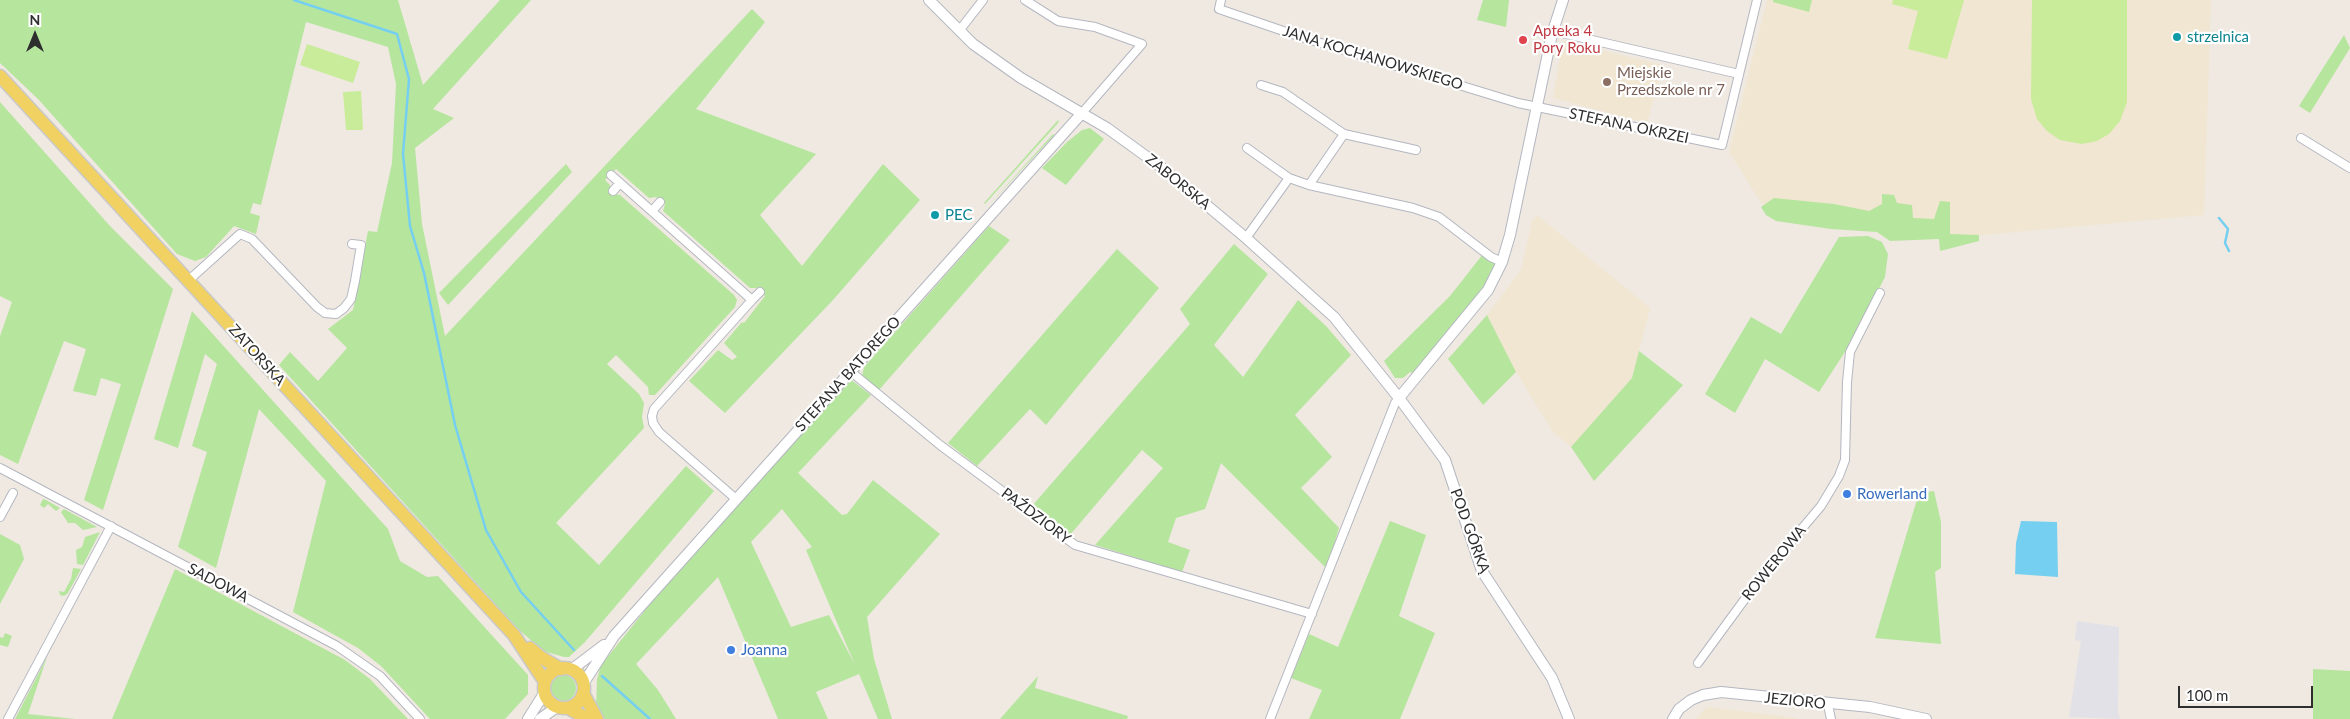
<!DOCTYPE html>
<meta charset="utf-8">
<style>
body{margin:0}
#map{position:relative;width:2350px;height:719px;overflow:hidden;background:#efe9e1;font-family:Lato,sans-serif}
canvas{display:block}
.north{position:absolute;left:10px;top:10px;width:50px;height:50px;-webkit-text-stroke:4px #fff;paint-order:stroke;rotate:0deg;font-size:14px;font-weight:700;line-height:20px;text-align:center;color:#2e2e2e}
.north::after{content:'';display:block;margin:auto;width:18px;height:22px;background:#2e2e2e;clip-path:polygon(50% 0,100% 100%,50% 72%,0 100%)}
.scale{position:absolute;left:2178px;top:686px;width:135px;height:22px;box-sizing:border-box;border:2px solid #2e2e2e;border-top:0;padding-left:6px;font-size:15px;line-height:18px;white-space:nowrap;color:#2e2e2e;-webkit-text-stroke:4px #fff;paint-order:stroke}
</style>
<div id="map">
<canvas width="2350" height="719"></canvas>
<div class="north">N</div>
<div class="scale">100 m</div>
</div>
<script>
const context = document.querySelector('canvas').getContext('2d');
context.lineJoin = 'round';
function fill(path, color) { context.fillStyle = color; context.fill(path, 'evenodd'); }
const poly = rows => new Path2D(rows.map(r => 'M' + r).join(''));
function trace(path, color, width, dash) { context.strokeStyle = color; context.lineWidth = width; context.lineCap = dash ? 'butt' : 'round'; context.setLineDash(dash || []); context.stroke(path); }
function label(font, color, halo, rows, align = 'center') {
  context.font = font + ' Lato,sans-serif'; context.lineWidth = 4.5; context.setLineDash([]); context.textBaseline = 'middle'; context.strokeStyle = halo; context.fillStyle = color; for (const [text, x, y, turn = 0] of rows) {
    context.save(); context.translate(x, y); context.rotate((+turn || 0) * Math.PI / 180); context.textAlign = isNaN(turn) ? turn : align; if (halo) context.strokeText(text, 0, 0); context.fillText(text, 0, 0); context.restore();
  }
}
const industrial = poly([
 [2077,621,2119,627,2118,712,2120,719,2069,717,2081,641,2075,640]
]);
const education = poly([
 [1767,0,2211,0,2204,215,1950,238,1782,213,1762,204,1729,152],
 [1563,41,1663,65,1647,123,1553,98],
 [1537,215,1650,308,1632,378,1571,447,1553,432,1516,372,1487,315,1521,270,1532,221],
 [1707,707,1782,716,1799,719,1696,719]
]);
const green = poly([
 [0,0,398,0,423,85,500,0,531,0,433,109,454,118,415,148,422,224,445,336,752,9,765,22,696,109,816,154,760,215,802,266,883,164,920,200,833,300,725,413,689,381,718,350,732,360,737,357,724,343,742,322,744,323,765,296,756,288,750,288,663,211,665,204,656,197,649,198,616,169,605,180,610,185,613,194,620,195,734,295,737,300,735,307,655,395,649,395,648,387,616,355,607,364,639,394,644,403,642,417,644,428,556,523,599,565,686,466,714,491,585,642,569,657,564,657,543,651,518,629,279,365,290,352,318,381,347,348,328,329,353,310,368,231,377,232,392,163,396,84,388,47,306,22,261,205,253,203,250,213,260,216,256,234,234,226,206,257,195,261,177,254,38,99,0,63],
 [1483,0,1509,0,1506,27,1477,20],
 [1773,0,1812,0,1809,12,1773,2],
 [2344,35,2350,48,2310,113,2299,106],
 [0,102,110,226,173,289,103,510,84,500,121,384,101,378,96,396,73,391,86,349,64,341,18,464,0,455,0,336,12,302,0,296],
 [1059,119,1058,123,985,204,984,203],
 [1090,128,1104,139,1066,185,1042,168,1067,142,1082,130],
 [1053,134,1054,135,988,206],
 [566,164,572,172,448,305,439,293],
 [1882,194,1894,195,1897,203,1912,205,1913,218,1934,219,1940,201,1950,202,1950,234,1979,235,1979,241,1940,251,1939,239,1890,241,1877,232,1831,229,1776,221,1766,215,1761,207,1774,198,1834,204,1869,211,1882,204],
 [989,226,1010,240,879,390,862,376,864,367],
 [1868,236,1882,242,1888,254,1885,277,1852,341,1819,392,1765,359,1735,413,1705,394,1751,317,1781,334,1839,237],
 [1234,244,1268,274,1214,345,1243,377,1298,300,1326,326,1351,355,1295,415,1332,457,1301,488,1339,528,1327,569,1221,463,1205,509,1176,518,1168,542,1190,550,1182,572,1095,545,1163,468,1142,450,1070,535,1032,506,1190,324,1180,309],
 [1117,249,1159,288,1046,425,1030,409,977,466,948,443],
 [1483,254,1497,263,1484,287,1414,374,1410,372,1403,378,1395,378,1384,361,1450,296],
 [192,311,388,529,400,561,427,577,438,576,528,675,528,694,505,719,430,719,381,666,358,648,293,612,326,481,259,409,216,568,178,547,207,452,192,446,217,364,205,354,178,448,154,439],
 [1487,315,1516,372,1483,405,1448,359],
 [1639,351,1683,385,1594,481,1571,447,1632,378],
 [850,379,871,395,798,473,842,515,847,514,873,480,940,534,867,617,874,659,892,719,878,719,859,674,816,692,828,719,778,719,718,577,636,664,658,690,676,719,605,719,596,711,597,679,601,665,655,598],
 [782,509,812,547,806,550,855,665,829,615,791,627,751,542],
 [1934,491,1941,522,1941,568,1935,572,1941,644,1875,638,1919,493],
 [43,499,46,500,60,508,56,511,48,504,44,508,40,505],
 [64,509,97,527,83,530,75,523,68,523,61,512],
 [1390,521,1426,535,1399,616,1435,633,1400,719,1309,719,1322,690,1291,678,1309,634,1338,647],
 [100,532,83,565,77,564,76,550,82,547,85,537],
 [0,534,20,545,24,559,0,604],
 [73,568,81,569,68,593,64,596,60,595,59,591,64,592,71,579],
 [175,569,345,660,370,679,408,719,112,719],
 [5,633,12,636,8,647,0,645,0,637,3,638],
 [47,657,28,714,75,719,15,719],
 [2313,669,2350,671,2350,719,2313,719],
 '550 688a13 13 0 1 1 26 0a13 13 0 1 1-26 0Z',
 [1038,676,1035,688,1128,716,1127,719,1000,719]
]);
const pitch = poly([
 [1893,0,1964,0,1947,59,1908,49,1918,11,1892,4],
 [2032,0,2127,0,2127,102,2120,121,2109,134,2097,141,2082,144,2060,140,2047,131,2037,119,2031,99],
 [307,44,360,62,353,83,300,65],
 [361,91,363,130,346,130,343,92]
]);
const water = poly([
 [2021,521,2057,522,2058,577,2015,574,2016,543]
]);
const stream = poly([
 [294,0,397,34,409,79,403,154,410,226,424,273,455,425,486,530,521,592,574,650],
 [2219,218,2228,229,2225,243,2229,251],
 [602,676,650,719]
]);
const minor = poly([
 [1025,0,1058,21,1095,27,1142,44,1082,113],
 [1221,0,1219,9,1298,36,1518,103,1722,145,1757,0],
 [959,31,983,0],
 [1553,31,1739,74],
 [1261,85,1283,92,1344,134,1416,150],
 [2301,138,2350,168],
 [1247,148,1289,178,1309,185,1413,208,1439,217,1491,257,1502,262],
 [611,175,752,300,654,409,652,416,653,423,659,432,736,499],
 [1309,185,1344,134],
 [613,191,620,183],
 [652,211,660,202],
 [1246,238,1289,178],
 [189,280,240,234,252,239,317,307,325,313,336,314,344,308,351,299,355,281,361,245,352,244],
 [752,300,760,292],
 [850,371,940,445,1075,545,1312,614],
 [0,468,337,646,380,676,420,719],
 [0,517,13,493],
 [1698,663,1761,577,1821,506,1839,476,1845,460,1847,382,1850,352,1880,293],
 [1828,705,1831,719],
 [8,719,111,526],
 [1270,719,1395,403,1399,398]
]);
const tertiary = poly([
 [929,0,973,44,1021,78,1107,128,1161,167,1246,238,1334,317,1399,398,1445,460,1482,571,1552,678,1569,719],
 [1399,398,1488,290,1502,262,1510,235,1552,34,1563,0],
 [571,670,604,645],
 [583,684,614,636,1082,113],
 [528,719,545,692],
 [540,719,557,707],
 [1673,719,1679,709,1691,700,1703,695,1721,692,1870,707,1926,719]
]);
const primary = poly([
 [0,76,514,635,545,682],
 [530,648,542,658,561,669],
 '544 688a20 20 0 1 1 40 0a20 20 0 1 1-40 0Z',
 [583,693,597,719],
 [568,708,588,719]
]);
const markers = [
 [2177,37,5,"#0f9aa8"],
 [1523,40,5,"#e0444e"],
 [1607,82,5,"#8d6e63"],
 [935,215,5,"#0f9aa8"],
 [1847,494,5,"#3f7fe0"],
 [731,650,5,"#3f7fe0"]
];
const healthNames = [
 ["Apteka 4",1533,31],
 ["Pory Roku",1533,48]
];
const cultureNames = [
 ["strzelnica",2187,37],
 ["PEC",945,215]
];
const streetNames = [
 ["JANA KOCHANOWSKIEGO",1373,58,17],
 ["STEFANA OKRZEI",1629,126,12],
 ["ZABORSKA",1178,182,39],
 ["ZATORSKA",257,355,48],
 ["STEFANA BATOREGO",848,374,-48],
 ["PAŹDZIORY",1036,516,37],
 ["POD GÓRKĄ",1470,531,70],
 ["ROWEROWA",1774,563,-51],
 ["SADOWA",218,583,28],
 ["JEZIORO",1795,701,6]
];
const educationNames = [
 ["Miejskie",1617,73],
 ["Przedszkole nr 7",1617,90]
];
const shopNames = [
 ["Rowerland",1857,494],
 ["Joanna",741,650]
];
fill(industrial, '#e3e1e8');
fill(education, '#f0e6d1');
fill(green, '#b6e59e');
fill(pitch, '#c9ec9a');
fill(water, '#75cff0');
trace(stream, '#75cff0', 2.5);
trace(minor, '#b4b7c1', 10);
trace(tertiary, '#b4b7c1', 12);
trace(primary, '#c9c9c9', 15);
trace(minor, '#fff', 8);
trace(tertiary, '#fff', 10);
trace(primary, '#f2d163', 12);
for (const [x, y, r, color] of markers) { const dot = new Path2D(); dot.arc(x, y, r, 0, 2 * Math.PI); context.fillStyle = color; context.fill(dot); trace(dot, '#fff', 2); }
label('15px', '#be3a42', '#fff', healthNames, 'left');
label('15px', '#0d838f', '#fff', cultureNames, 'left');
label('15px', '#2e2e2e', '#fff', streetNames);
label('15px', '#785e54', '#fff', educationNames, 'left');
label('15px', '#366cbe', '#fff', shopNames, 'left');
</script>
